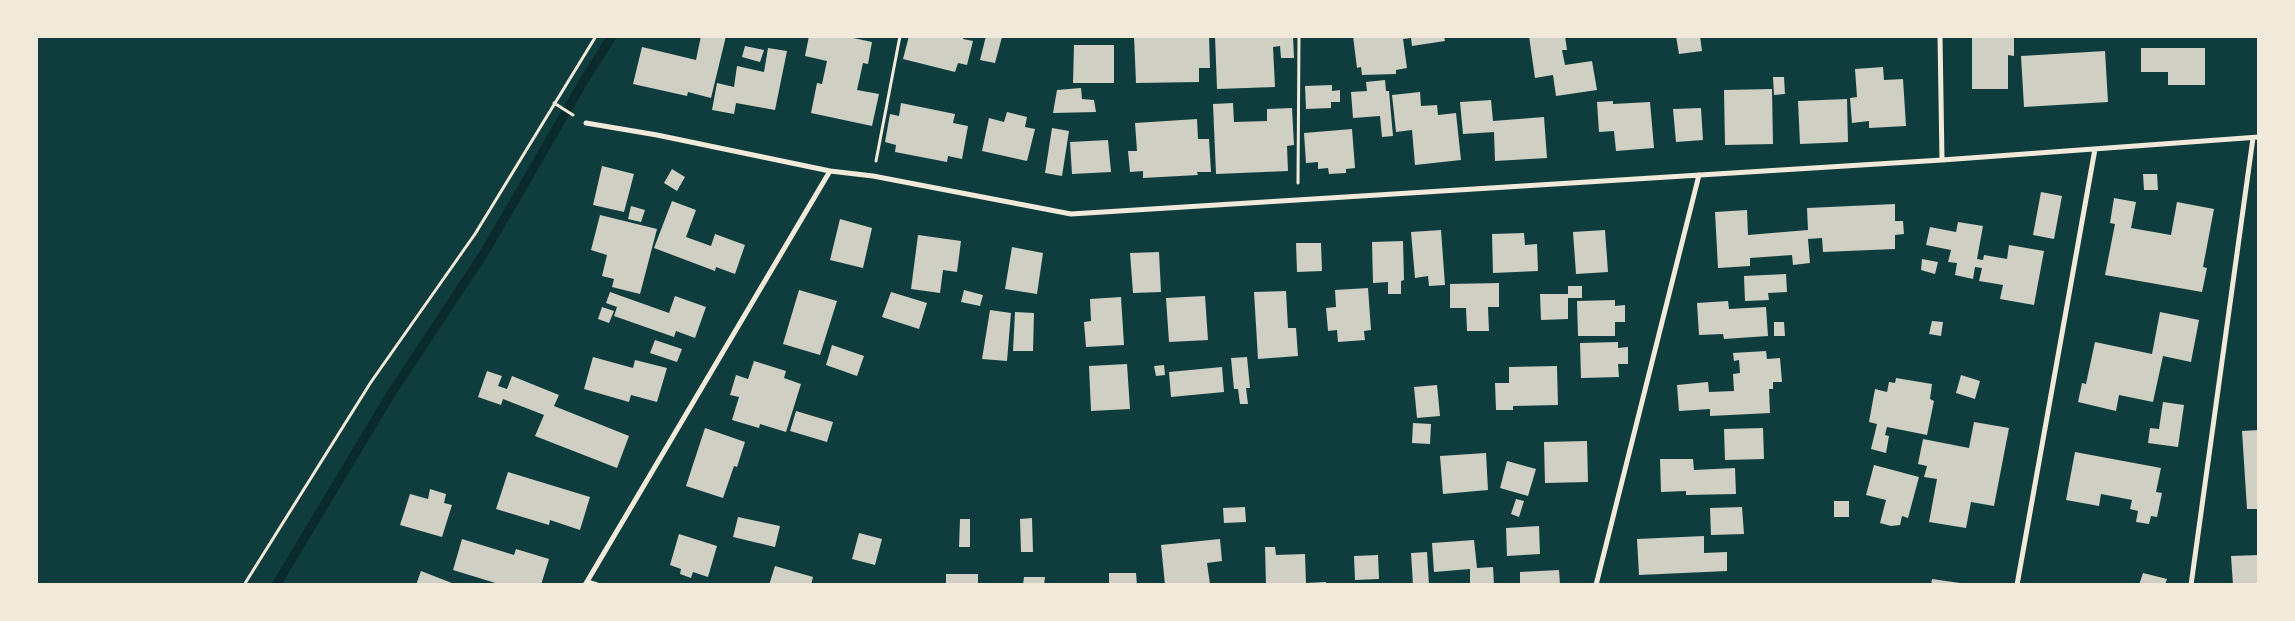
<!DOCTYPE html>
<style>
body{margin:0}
#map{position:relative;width:2295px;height:621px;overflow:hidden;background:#0f3d3e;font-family:Merriweather,serif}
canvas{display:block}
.frame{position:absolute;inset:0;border:38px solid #f1e9da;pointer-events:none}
</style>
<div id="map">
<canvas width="2295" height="621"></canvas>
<div class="frame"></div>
</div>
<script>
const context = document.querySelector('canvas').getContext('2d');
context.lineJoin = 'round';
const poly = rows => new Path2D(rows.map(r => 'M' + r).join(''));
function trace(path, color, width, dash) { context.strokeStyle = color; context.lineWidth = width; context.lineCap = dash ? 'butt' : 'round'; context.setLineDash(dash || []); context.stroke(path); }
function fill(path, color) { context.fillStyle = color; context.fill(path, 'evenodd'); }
const stream = poly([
 [276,585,389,397,486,250,585,79,612,36]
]);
const building = poly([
 [701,36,726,36,711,98,688,92,687,96,633,84,642,47,696,60],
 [809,36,844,36,872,42,868,64,863,63,857,90,879,94,872,126,811,113,817,83,822,84,827,61,805,56],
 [909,36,963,36,963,39,973,41,967,65,958,63,955,72,903,59],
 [986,36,1002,37,995,63,980,60],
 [1134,36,1209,36,1210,68,1199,68,1199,82,1136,83],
 [1215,36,1293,36,1294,58,1281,58,1280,46,1273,47,1275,87,1217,89],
 [1353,36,1444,36,1445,41,1412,46,1411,38,1403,39,1407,68,1396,70,1396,74,1362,75,1361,67,1357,68],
 [1529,36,1565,36,1567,50,1562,50,1565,65,1592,61,1597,90,1556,96,1553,75,1535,78],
 [1676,36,1700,36,1702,51,1679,54],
 [1972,36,2014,36,2014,56,2008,55,2008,89,1972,89],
 [1074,45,1114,45,1114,83,1073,83],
 [745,46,764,50,760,62,742,57],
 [768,48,787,51,775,110,736,103,734,114,712,110,717,83,734,87,737,66,764,72],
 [2141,48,2205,48,2205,85,2168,85,2168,72,2141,72],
 [2105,51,2108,102,2024,107,2021,56],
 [1883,67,1884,80,1903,79,1906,126,1869,128,1869,121,1852,123,1850,98,1857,97,1855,69],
 [1773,77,1784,77,1785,94,1774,95],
 [1385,80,1386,91,1389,91,1393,136,1382,137,1380,116,1353,118,1351,92,1367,91,1366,82],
 [1332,85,1332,91,1340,90,1340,102,1331,102,1331,108,1306,109,1305,86],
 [1081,88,1082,99,1094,100,1096,112,1053,113,1057,90],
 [1772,89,1773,144,1725,145,1724,90],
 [1420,92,1421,106,1437,105,1438,115,1456,113,1461,160,1415,165,1412,130,1396,132,1392,95],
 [1847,99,1848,142,1800,144,1798,101],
 [1491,100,1493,121,1544,117,1547,158,1495,161,1494,132,1463,134,1460,102],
 [1613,101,1613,104,1650,102,1654,148,1616,151,1614,131,1599,132,1597,102],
 [901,103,955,114,953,123,968,126,962,159,948,156,947,162,895,152,896,145,885,142,890,114,899,116],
 [1233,103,1234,122,1267,121,1267,109,1292,108,1294,145,1287,146,1288,171,1216,174,1213,104],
 [1701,108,1703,140,1676,142,1673,109],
 [1007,112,1027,117,1025,127,1035,129,1027,161,982,151,989,118,1004,122],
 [1197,119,1198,139,1209,139,1211,172,1197,172,1198,175,1143,178,1143,171,1130,172,1128,151,1137,151,1135,123],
 [1052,128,1069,131,1062,176,1045,173],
 [1352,129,1355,168,1346,169,1346,173,1329,174,1328,168,1318,169,1318,162,1306,163,1304,133],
 [1108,140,1111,172,1072,174,1070,142],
 [602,166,634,174,624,212,593,205],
 [672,169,685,177,677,191,664,183],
 [2143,174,2157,174,2158,190,2144,190],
 [2041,192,2062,196,2054,239,2033,235],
 [2114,198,2136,202,2131,228,2171,235,2177,202,2214,209,2203,267,2207,268,2202,292,2105,275,2115,224,2110,223],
 [672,201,696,210,686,237,711,246,715,234,745,245,735,274,716,267,715,271,654,248],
 [1895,204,1895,221,1903,221,1904,234,1895,235,1895,249,1823,252,1822,238,1808,239,1810,263,1793,265,1792,255,1750,258,1750,266,1718,268,1715,212,1747,210,1748,235,1808,230,1807,208],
 [631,206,645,210,641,222,628,219],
 [600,215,657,229,640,294,612,287,614,279,602,276,607,255,591,250],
 [840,219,872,228,863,268,830,260],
 [1958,222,1983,226,1977,259,1983,260,1984,255,2007,259,2009,245,2044,251,2034,305,2000,299,2003,285,1979,281,1982,268,1975,267,1973,279,1955,275,1957,263,1948,262,1951,250,1926,245,1930,227,1956,232],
 [1441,230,1445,285,1429,286,1428,276,1415,278,1411,232],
 [1605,230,1608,272,1576,274,1573,232],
 [1524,233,1525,245,1537,244,1538,271,1493,273,1492,234],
 [918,235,961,241,957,272,943,270,940,293,911,289],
 [1403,241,1404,280,1401,281,1401,294,1388,294,1388,282,1373,283,1372,242],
 [1296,243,1321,243,1322,271,1297,272],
 [1012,247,1043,253,1037,294,1005,289],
 [1159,252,1161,292,1133,293,1130,253],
 [1922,259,1938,262,1935,274,1921,270],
 [1786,274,1787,292,1768,293,1769,300,1745,301,1744,276],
 [1499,283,1499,307,1488,307,1489,331,1467,331,1466,308,1450,308,1450,284],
 [1568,286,1582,286,1582,298,1568,298,1568,319,1541,320,1540,294,1568,294],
 [1368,288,1371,330,1364,331,1365,340,1338,342,1337,330,1328,331,1326,308,1336,307,1335,290],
 [799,290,837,301,820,355,783,344],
 [964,290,983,295,980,306,961,302],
 [1286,291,1288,328,1296,328,1298,356,1258,359,1254,292],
 [610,292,669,313,675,296,706,307,695,338,676,331,674,337,614,316,617,307,606,303],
 [891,292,927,303,919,329,882,317],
 [1205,296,1208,340,1169,342,1166,298],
 [1121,297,1124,345,1086,347,1084,322,1091,321,1090,299],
 [1615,300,1615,306,1625,305,1625,322,1615,322,1615,336,1578,336,1577,301],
 [1728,301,1729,309,1766,307,1768,336,1724,339,1723,334,1699,335,1697,303],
 [602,307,614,311,609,323,598,319],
 [990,310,1011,313,1007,361,982,359],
 [1015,312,1034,313,1033,351,1013,351],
 [2160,312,2199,320,2191,362,2163,356,2153,402,2119,395,2116,411,2078,402,2082,383,2086,384,2095,342,2152,354],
 [1932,321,1943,322,1941,336,1929,334],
 [1774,322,1784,322,1785,336,1774,336],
 [655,340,682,349,677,362,650,353],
 [1618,342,1618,348,1628,347,1628,364,1618,364,1619,377,1581,378,1580,343],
 [832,345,864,356,857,376,826,365],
 [1766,351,1767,359,1780,358,1782,382,1773,382,1773,389,1769,389,1770,413,1710,416,1710,409,1679,411,1677,385,1708,382,1709,392,1734,391,1733,374,1740,373,1739,360,1734,361,1733,353],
 [593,357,633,368,635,360,667,368,657,402,631,395,629,402,584,389],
 [1247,357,1250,388,1246,388,1248,404,1240,404,1238,389,1234,389,1231,358],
 [754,361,786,371,784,378,801,384,786,432,760,424,759,428,732,420,739,397,730,395,736,375,748,379],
 [1127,364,1130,409,1091,411,1089,366],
 [1164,365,1165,375,1156,376,1154,366],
 [1557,366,1558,405,1513,406,1513,410,1496,410,1495,383,1509,383,1509,367],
 [1222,367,1224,392,1171,397,1169,372],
 [487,371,502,376,498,386,507,389,512,376,559,395,554,406,629,436,617,468,535,436,544,415,503,399,501,405,478,397],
 [1961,375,1980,381,1975,399,1956,393],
 [1896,378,1932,384,1930,399,1934,401,1927,435,1887,427,1885,435,1889,436,1886,453,1871,449,1877,424,1869,422,1875,389,1887,392,1889,382,1895,383],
 [1437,385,1440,416,1417,418,1414,387],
 [2163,402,2184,405,2178,447,2148,443,2150,428,2159,429],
 [796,411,833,422,827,442,790,431],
 [1974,422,2009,428,1994,506,1971,502,1966,528,1929,522,1937,479,1924,477,1927,466,1918,464,1923,439,1969,448],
 [1413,423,1431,424,1430,444,1412,443],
 [705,428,745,442,737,467,734,466,723,498,686,486],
 [1763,428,1764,459,1725,460,1724,429],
 [2259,430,2259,509,2247,509,2242,431],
 [1587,441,1588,482,1545,483,1544,442],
 [2075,452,2161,468,2156,492,2162,493,2157,517,2151,516,2149,524,2136,522,2138,511,2130,509,2132,500,2101,494,2099,506,2066,500],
 [1486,453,1488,490,1443,494,1440,456],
 [1660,459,1693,459,1694,470,1735,468,1736,494,1686,495,1686,491,1661,492],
 [1507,461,1536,469,1528,496,1500,488],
 [1874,465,1919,477,1908,518,1902,516,1900,525,1891,526,1880,523,1886,500,1866,495],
 [508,472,590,497,580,530,550,520,549,525,496,509],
 [430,489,446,494,444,503,452,505,442,537,400,525,410,494,428,499],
 [1516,499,1524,501,1519,517,1511,514],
 [1834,501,1849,501,1849,517,1834,517],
 [1245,507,1246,522,1224,523,1223,508],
 [1742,507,1744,534,1711,535,1710,508],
 [738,517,780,526,775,547,733,537],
 [1032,518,1033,552,1021,552,1020,519],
 [960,519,970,519,970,547,959,547],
 [1539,526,1540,554,1507,556,1506,528],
 [859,533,882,539,875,565,852,559],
 [679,534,717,546,708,577,693,572,691,578,680,574,681,569,670,565],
 [1704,536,1704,553,1727,552,1727,571,1639,575,1637,539],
 [462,539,514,555,516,549,549,559,541,585,502,585,453,570],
 [1220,539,1222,561,1207,563,1210,584,1165,585,1161,545],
 [1474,540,1477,568,1493,567,1494,585,1470,585,1470,569,1434,572,1432,543],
 [1265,547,1275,547,1276,555,1305,554,1306,583,1326,582,1326,585,1266,585],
 [1427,552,1429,585,1413,585,1411,553],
 [1378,555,1379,579,1355,580,1354,556],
 [2259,555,2259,585,2233,585,2231,556],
 [775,566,813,577,811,585,769,585],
 [1559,570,1560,585,1520,585,1520,572],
 [421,571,457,585,416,585],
 [1109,573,1136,573,1137,585,1109,585],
 [2143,573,2167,579,2165,585,2139,585],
 [946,574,978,574,978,585,946,585],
 [1024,577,1045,577,1044,585,1023,585],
 [1932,579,1967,584,1967,585,1931,585]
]);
const path = poly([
 [554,103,573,115],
 [876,161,900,36],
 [1298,183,1299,36],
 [244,585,371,382,475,234,596,36]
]);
const minor = poly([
 [1940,36,1942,160],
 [586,123,657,135,830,171,873,176,1071,214,1942,160,2259,137],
 [587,582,597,585],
 [585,585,830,171],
 [1596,585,1699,175],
 [2017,585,2095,149],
 [2191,585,2253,138]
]);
trace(stream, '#0a2a2b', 9);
fill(building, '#cfcfc3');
trace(path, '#f1e9da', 3);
trace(minor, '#f1e9da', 5);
</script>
